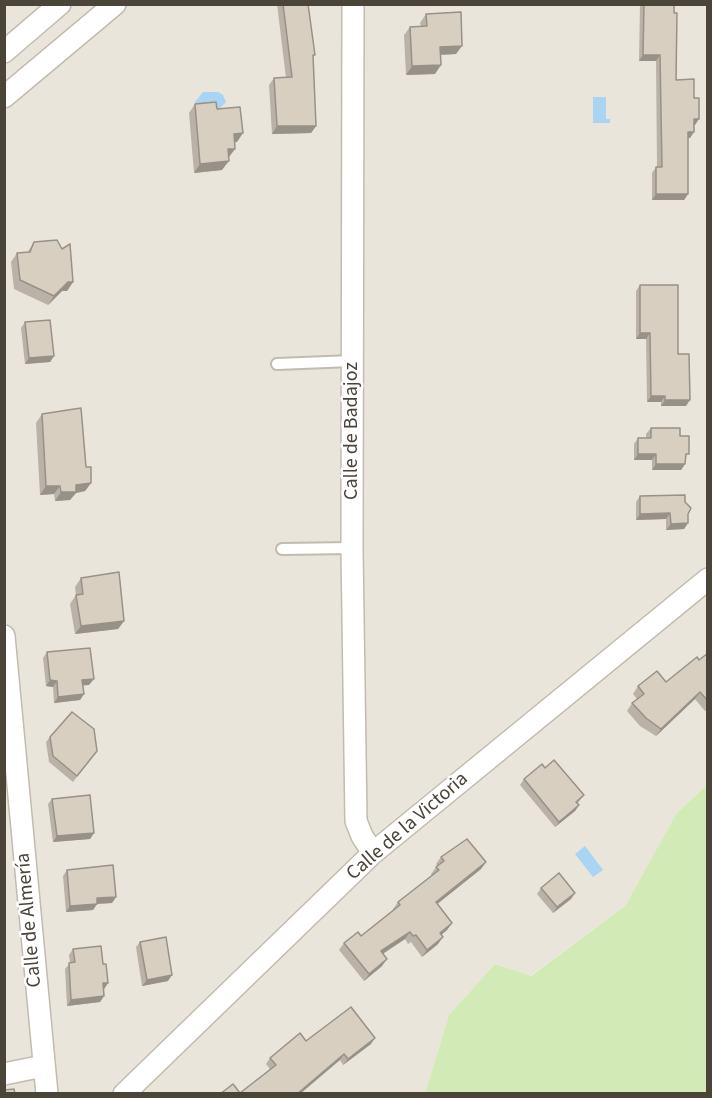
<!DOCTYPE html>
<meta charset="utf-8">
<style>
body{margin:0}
#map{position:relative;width:712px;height:1098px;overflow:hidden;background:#f6f3ec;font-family:"Source Sans 3",sans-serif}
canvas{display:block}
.frame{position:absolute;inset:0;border:6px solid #4b4439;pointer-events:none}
</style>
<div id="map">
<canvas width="712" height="1098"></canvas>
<div class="frame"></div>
</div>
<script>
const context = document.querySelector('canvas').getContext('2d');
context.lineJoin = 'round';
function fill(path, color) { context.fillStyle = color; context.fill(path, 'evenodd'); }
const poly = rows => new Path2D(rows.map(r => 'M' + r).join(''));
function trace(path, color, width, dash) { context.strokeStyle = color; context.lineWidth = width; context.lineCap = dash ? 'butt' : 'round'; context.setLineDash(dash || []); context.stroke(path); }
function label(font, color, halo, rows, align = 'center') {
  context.font = font + ' "Source Sans 3",sans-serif'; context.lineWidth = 5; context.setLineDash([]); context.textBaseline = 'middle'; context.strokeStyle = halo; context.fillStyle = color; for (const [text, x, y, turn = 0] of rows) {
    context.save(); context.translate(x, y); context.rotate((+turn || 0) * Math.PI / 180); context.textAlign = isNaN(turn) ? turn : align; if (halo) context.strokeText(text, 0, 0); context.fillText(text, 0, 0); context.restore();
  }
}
const residential = poly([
 [5,5,707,5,707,785,676,814,625,906,530,976,495,964,449,1015,425,1093,5,1094]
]);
const green = poly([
 [707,785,707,1093,425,1093,449,1015,495,964,531,976,625,906,676,814]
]);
const water = poly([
 [203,92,218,92,223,95,226,102,220,108,197,106,195,102],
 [593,97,606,97,606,119,610,119,610,123,593,123],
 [585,846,603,870,593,877,575,854]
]);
const lane = poly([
 [277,364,352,361],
 [282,549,352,548]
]);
const street = poly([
 [353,4,352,548,356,821,362,836,373,853],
 [4,52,60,4],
 [4,97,115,4],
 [4,636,47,1094],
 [4,1074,43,1066],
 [124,1094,373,853,708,579]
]);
const wall = poly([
 [277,4,308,4,313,57,316,126,311,133,272,134,269,85,274,78,286,78],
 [640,4,674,4,676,80,694,98,699,119,694,125,690,138,688,138,688,194,684,200,652,200,652,173,656,167,657,167,656,61,639,61],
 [426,14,456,54,441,55,435,74,406,75,404,35,410,27,421,26,420,23],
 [195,104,217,109,237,142,235,142,235,149,228,157,222,170,194,173,189,113],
 [34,242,73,282,67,291,62,291,48,305,14,289,11,262,17,253,27,253],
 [640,285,678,354,686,406,661,406,661,402,647,402,646,339,636,339,636,291],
 [25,322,54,356,50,362,25,364,21,328],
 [42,414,86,467,91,483,85,491,76,493,70,500,55,501,54,494,40,495,36,423],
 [651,428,680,436,686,460,685,464,681,470,652,470,652,460,634,460,634,444,638,438,646,438,646,434],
 [640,496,685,502,688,514,688,523,684,529,666,530,666,519,636,520,636,502],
 [81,578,124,621,118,629,75,634,70,604,76,595,75,587],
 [47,652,89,685,82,685,84,694,80,700,54,703,53,687,46,686,43,658],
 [708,653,708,709,705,711,695,699,656,736,640,726,627,711,632,703,637,699,633,694,638,686,666,682,699,660],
 [50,737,97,751,73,782,49,762,46,742],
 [545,768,584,795,578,803,579,805,575,811,555,827,520,785,524,779],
 [52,799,94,833,90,839,53,842,48,804],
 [441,857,486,862,481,869,437,904,452,923,447,930,441,935,438,944,422,957,411,942,408,944,405,939,383,954,382,966,364,981,339,950,344,943,361,936,393,910,393,909,398,902,432,876,431,874,437,866,436,864],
 [67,870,116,897,112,903,97,904,93,910,66,912,63,876],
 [541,888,571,899,553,913,537,894],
 [140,942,168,981,142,986,136,947],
 [73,949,103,964,108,983,104,989,103,989,104,996,100,1002,67,1006,65,969,70,963,69,955],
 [306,1041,371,1044,343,1065,340,1060,240,1093,270,1069,266,1064,270,1058]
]);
const shadedWall = poly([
 [462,46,456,54,434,55,440,47],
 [643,55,660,55,656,61,639,61],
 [441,65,435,74,406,75,412,66],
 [694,119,699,119,695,125,690,125],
 [277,126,316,126,311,133,272,134],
 [688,132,694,132,690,138,684,138],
 [243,133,237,142,228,143,234,134],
 [228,149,235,149,229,157,222,158],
 [229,161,222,170,194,173,200,164],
 [656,194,688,194,684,200,652,200],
 [68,282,73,282,67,291,62,291,48,305,54,296],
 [640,333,650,333,646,339,636,339],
 [54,356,50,362,25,364,29,358],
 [651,396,665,396,661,402,647,402],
 [665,400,690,400,686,406,661,406],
 [638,454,656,454,652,460,634,460],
 [656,464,685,464,681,470,652,470],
 [91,483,85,491,76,493,70,500,55,501,61,492,76,485],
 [46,486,60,486,54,494,40,495],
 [670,513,666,519,636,520,640,514],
 [688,523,684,529,666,530,671,524],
 [124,621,118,629,75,634,81,626],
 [94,679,89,685,77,686,82,680],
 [50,680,57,681,53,687,46,686],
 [700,692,695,699,656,736,661,729],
 [84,694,80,700,54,703,58,697],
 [579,805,575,811,555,827,559,822],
 [94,833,90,839,53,842,57,836],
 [486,862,481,869,431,909,436,902],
 [575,893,571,899,553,913,557,907],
 [116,897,112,903,93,904,97,904,93,910,66,912,70,906,97,898],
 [452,923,447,930,435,940,440,933],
 [410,932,405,939,376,958,381,951],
 [443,937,438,944,422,957,427,950],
 [387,959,382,966,364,981,369,974],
 [172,975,168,981,142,986,147,980],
 [103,983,108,983,104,989,98,989],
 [104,996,100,1002,67,1006,71,1000],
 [375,1038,371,1044,343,1065,348,1059],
 [344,1054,340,1060,300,1094,297,1094]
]);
const building = poly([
 [283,4,308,4,315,55,313,55,316,126,277,126,274,78,292,77,283,4],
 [644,4,674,4,674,13,677,13,676,80,694,79,694,98,699,98,699,119,694,119,694,132,688,132,688,194,656,194,656,167,662,167,660,55,643,55,644,4],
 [461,12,462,46,440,47,441,65,412,66,410,27,427,26,426,14,461,12],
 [216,102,217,109,240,107,243,133,234,134,235,149,228,149,229,161,200,164,195,104,216,102],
 [57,240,62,249,70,244,73,282,68,282,54,296,20,280,17,253,30,252,34,242,57,240],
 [640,285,678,285,678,354,689,354,690,400,665,400,665,396,651,396,650,333,640,333,640,285],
 [50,320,54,356,29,358,25,322,50,320],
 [81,408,86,467,91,467,91,483,76,485,76,492,61,492,60,486,46,486,42,414,81,408],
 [651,428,680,428,680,436,689,436,689,454,686,454,685,464,656,464,656,454,638,454,638,438,651,438,651,428],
 [685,495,685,502,691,508,688,514,688,523,671,524,670,513,640,514,640,496,685,495],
 [119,572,124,621,81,626,76,595,83,594,81,578,119,572],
 [90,648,94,679,82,680,84,694,58,697,57,681,50,680,47,652,90,648],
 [708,653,708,701,700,692,661,729,646,718,632,703,644,694,638,686,657,671,666,682,697,657,699,660,708,653],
 [72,712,94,729,97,751,77,776,53,756,50,737,72,712],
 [554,760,584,795,576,802,579,805,559,822,524,779,542,764,545,768,554,760],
 [90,795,94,833,57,836,52,799,90,795],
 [467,839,486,862,436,902,452,923,440,933,443,937,427,950,416,935,413,936,410,932,381,951,387,959,369,974,344,943,358,932,361,936,400,905,398,902,439,870,436,867,444,861,441,857,467,839],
 [113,865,116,897,97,898,97,904,70,906,67,870,113,865],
 [559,873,575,893,557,907,541,888,559,873],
 [166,937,172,975,147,980,140,942,166,937],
 [101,946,103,964,106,964,108,983,103,983,104,996,71,1000,69,963,75,962,73,949,101,946],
 [351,1007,375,1038,348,1059,344,1054,297,1094,220,1094,233,1084,240,1093,276,1065,270,1058,300,1033,306,1041,351,1007],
 [14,1089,15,1094,4,1094,4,1090,14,1089]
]);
const streetNames = [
 ["Calle de Badajoz",353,431,-90],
 ["Calle de la Victoria",408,827,-41],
 ["Calle de Almería",30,920,-95]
];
fill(residential, '#eae5da');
fill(green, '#d2eab5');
fill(water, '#a9d4f2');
trace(lane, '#c2bbae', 14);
trace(street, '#c2bbae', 24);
trace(lane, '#fff', 10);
trace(street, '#fff', 21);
fill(wall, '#bab2a6');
fill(shadedWall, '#979187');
fill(building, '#d8cfc1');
trace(building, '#979187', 1.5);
label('20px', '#4b4439', '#fff', streetNames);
</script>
